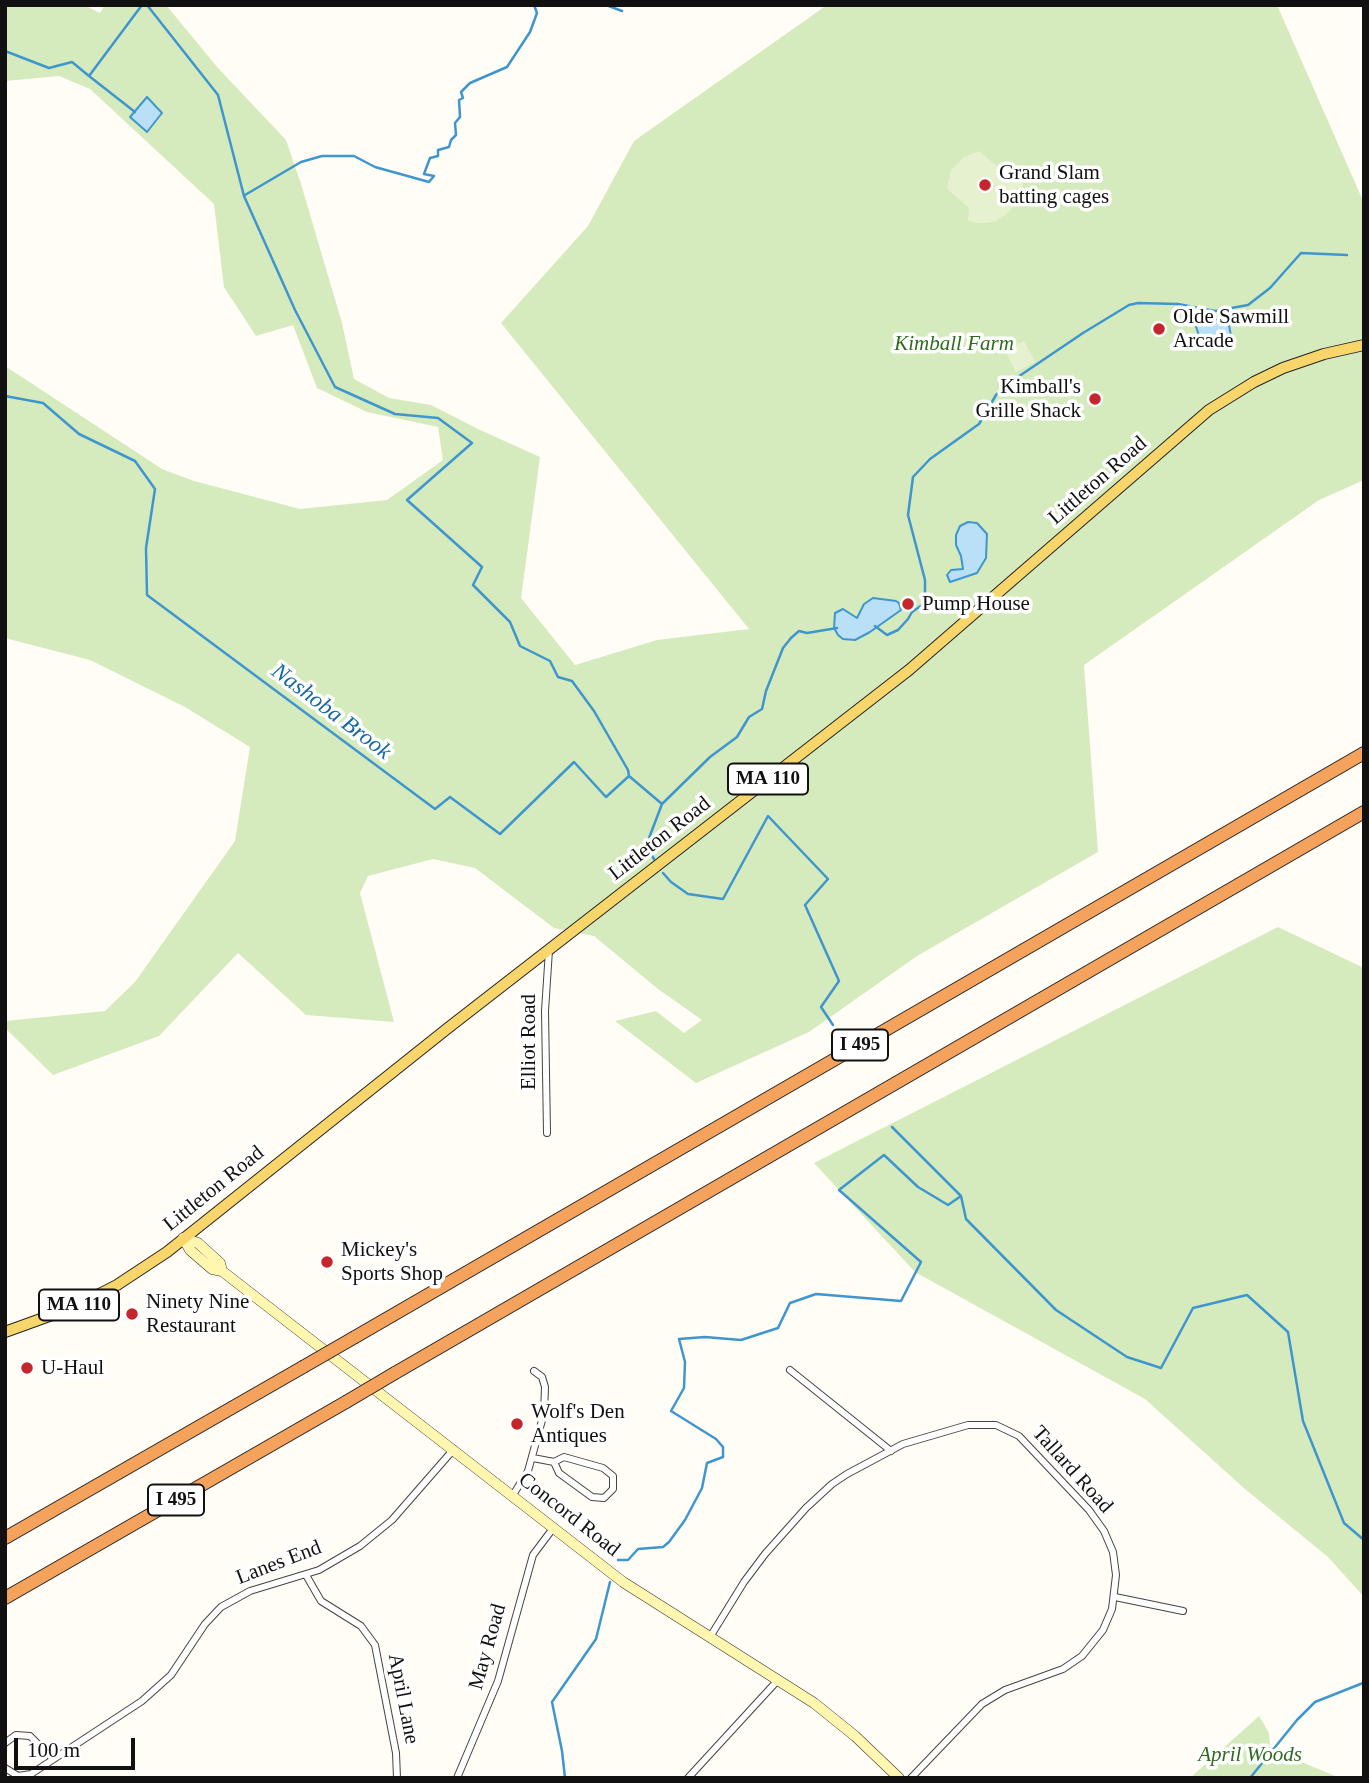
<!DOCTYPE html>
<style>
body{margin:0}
#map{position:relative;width:1369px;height:1783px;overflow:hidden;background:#fffdf5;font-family:Georgia,serif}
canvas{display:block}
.frame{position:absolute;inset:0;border:7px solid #111;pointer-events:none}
.scale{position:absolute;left:14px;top:1738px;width:121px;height:32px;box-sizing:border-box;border:4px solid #111;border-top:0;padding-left:9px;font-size:21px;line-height:24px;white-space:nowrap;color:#111;-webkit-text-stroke:5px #fff;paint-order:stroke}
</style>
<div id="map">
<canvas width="1369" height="1783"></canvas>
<div class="frame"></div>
<div class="scale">100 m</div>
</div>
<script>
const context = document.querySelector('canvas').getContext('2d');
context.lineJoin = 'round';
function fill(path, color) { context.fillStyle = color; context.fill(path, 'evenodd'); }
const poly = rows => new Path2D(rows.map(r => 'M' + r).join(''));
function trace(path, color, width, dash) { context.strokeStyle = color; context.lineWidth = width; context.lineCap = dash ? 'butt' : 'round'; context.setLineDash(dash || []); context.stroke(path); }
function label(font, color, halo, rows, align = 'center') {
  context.font = font + ' Georgia,serif'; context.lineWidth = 7; context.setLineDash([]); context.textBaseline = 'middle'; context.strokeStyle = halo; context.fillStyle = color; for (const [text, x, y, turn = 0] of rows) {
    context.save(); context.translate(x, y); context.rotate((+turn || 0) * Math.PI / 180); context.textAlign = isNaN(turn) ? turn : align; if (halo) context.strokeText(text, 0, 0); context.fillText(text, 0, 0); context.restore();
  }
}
const green = poly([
 [5,5,84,5,100,13,105,5,166,5,218,68,286,140,301,184,342,323,354,379,389,398,431,405,478,429,540,457,521,598,575,665,657,640,749,629,501,323,588,226,634,141,827,5,1277,5,1364,203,1364,480,1319,500,1084,665,1098,852,917,956,809,1032,696,1083,615,1021,656,1011,684,1033,702,1020,658,989,594,936,554,928,475,868,433,859,368,876,360,893,394,1022,306,1015,238,953,159,1036,53,1075,5,1028,5,1021,105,1011,135,982,235,841,250,747,185,707,90,660,5,638,5,366,162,469,194,481,300,509,387,500,443,460,438,427,367,412,317,388,293,325,256,336,224,287,214,204,90,89,59,76,5,81],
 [1278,927,1364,968,1364,1597,1328,1557,1245,1489,1145,1399,915,1272,814,1163],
 [1259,1716,1269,1733,1270,1747,1281,1750,1299,1761,1340,1778,1190,1778]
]);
const pitch = poly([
 [979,151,1008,175,1021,173,1023,183,1021,195,1009,212,996,221,985,223,976,223,968,220,969,208,947,189,951,170,964,157],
 [1024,341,1035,362,1016,372,1005,350]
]);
const water = poly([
 [147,97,162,113,147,132,130,117,147,97],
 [1201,318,1228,320,1231,336,1220,343,1211,344,1201,341,1195,324,1201,318],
 [968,522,977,523,987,534,986,558,977,573,950,582,947,575,951,570,963,569,961,556,956,545,956,535,960,526,968,522],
 [873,598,896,601,899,603,901,610,870,632,855,640,843,639,838,635,834,628,835,613,843,609,857,618,864,604,873,598]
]);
const stream = poly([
 [147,5,218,95,244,196,295,310,335,387,395,414,438,418,472,443,407,500,482,567,473,585,510,622,520,646,550,661,558,677,572,681,594,711,628,770,629,776],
 [606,5,622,11],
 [5,51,49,68,72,62,89,76,142,5],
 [89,76,135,112],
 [245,195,301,162,322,156,354,156,375,167,429,182,434,176,424,174,430,158,438,156,438,150,449,147,451,140,456,135,455,123,460,117,459,100,463,98,461,92,470,83,507,67,530,32,537,13,534,5],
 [5,396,43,403,79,434,135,461,155,489,146,548,147,595,435,809,450,797,500,834,574,762,606,797,629,776,662,804,646,846,654,859],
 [925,598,925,580,908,515,913,477,930,459,979,424,996,395,1009,383,1083,333,1129,305,1138,303,1178,304,1215,311,1248,305,1270,288,1301,253,1347,255],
 [875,626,887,635,898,630,908,619,912,612,922,605],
 [662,804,710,757,737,737,749,717,762,709,766,691,783,648,791,638,799,631,807,633,837,628],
 [663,873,671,882,688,894,723,899,768,816,828,879,805,905,839,981,821,1007,833,1025],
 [892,1127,961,1196,966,1219,1056,1310,1127,1357,1161,1368,1193,1308,1247,1295,1288,1332,1303,1421,1344,1523,1364,1540],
 [618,1560,628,1560,638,1549,663,1547,669,1542,685,1520,702,1488,707,1463,723,1457,723,1447,716,1439,671,1411,684,1388,685,1362,679,1339,705,1337,741,1340,778,1328,790,1303,816,1294,901,1301,921,1262,839,1190,884,1155,918,1187,948,1205,961,1196],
 [565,1778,562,1751,552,1702,596,1639,610,1582],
 [1250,1778,1297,1720,1315,1702,1363,1683]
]);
const street = poly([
 [547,1133,545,1011,549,950],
 [790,1370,891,1451],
 [533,1458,554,1462,559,1473,592,1497,604,1498,613,1489,613,1476,603,1468,564,1457,554,1462],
 [513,1495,528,1471,544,1413,545,1387,542,1377,534,1371],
 [306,1575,321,1601,361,1626,375,1645,396,1753,397,1778],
 [1115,1597,1183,1611],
 [710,1637,744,1582,765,1554,806,1508,832,1484,847,1474,903,1444,968,1425,996,1425,1019,1436,1089,1510,1104,1531,1113,1552,1116,1575,1112,1609,1103,1630,1082,1656,1063,1669,1005,1690,982,1704,911,1778],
 [5,1743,16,1735,30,1736,53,1759],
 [5,1768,18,1776,31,1774,142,1701,171,1675,205,1624,221,1607,250,1591,319,1570,360,1546,392,1520,454,1449],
 [457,1778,498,1681,533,1555,554,1527],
 [688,1778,778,1680]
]);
const secondary = poly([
 [183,1238,198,1243,220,1263,222,1271,623,1582,814,1703,855,1736,899,1778],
 [183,1238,190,1250,212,1269,222,1271]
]);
const primary = poly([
 [5,1332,74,1307,117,1285,167,1252,448,1028,909,670,1209,410,1254,382,1283,368,1324,354,1364,345]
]);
const highway = poly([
 [355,1337,1364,753],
 [395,1373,1364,812],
 [5,1538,303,1367],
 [5,1598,346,1402]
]);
const highwayBridge = poly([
 [303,1367,355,1337],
 [346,1402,395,1373]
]);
const markers = [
 [985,185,7,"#c4262e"],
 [1159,329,7,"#c4262e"],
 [1095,399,7,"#c4262e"],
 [908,604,7,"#c4262e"],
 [327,1262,7,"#c4262e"],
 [132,1314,7,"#c4262e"],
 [27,1368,7,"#c4262e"],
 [517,1424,7,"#c4262e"]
];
const shields = [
 [768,779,80],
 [860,1045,56],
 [79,1305,80],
 [176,1500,56]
];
const shieldNames = [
 ["MA 110",768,779],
 ["I 495",860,1045],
 ["MA 110",79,1305],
 ["I 495",176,1500]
];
const poiNames = [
 ["Grand Slam",999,173],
 ["batting cages",999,197],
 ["Olde Sawmill",1173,317],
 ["Arcade",1173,341],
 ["Kimball's",1081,387,"right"],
 ["Grille Shack",1081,411,"right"],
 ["Pump House",922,604],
 ["Mickey's",341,1250],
 ["Sports Shop",341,1274],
 ["Ninety Nine",146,1302],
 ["Restaurant",146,1326],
 ["U-Haul",41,1368],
 ["Wolf's Den",531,1412],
 ["Antiques",531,1436]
];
const parkNames = [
 ["Kimball Farm",954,344],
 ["April Woods",1250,1755]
];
const streetNames = [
 ["Littleton Road",1098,481,-41],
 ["Littleton Road",660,839,-38],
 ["Elliot Road",529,1042,-90],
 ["Littleton Road",214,1189,-39],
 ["Tallard Road",1072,1470,48],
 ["Concord Road",569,1515,38],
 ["Lanes End",279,1563,-21],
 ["May Road",488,1647,-74],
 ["April Lane",403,1699,79]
];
const waterNames = [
 ["Nashoba Brook",331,712,37]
];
fill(green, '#d5ebbd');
fill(pitch, '#e6f2cf');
fill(water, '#b9e0f7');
trace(water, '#3f96cf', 2);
trace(stream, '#3f96cf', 2.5);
trace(street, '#444', 8);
trace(secondary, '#333', 11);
trace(primary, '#222', 12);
trace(highway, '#222', 14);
trace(street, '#fff', 6);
trace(secondary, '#fff6b0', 10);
trace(primary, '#f9d66b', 10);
trace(highway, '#f5a25d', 12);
trace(highwayBridge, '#222', 14, []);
trace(highwayBridge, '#f5a25d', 12);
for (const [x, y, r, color] of markers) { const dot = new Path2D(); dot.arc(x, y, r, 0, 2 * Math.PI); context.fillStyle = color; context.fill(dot); trace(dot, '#fff', 2.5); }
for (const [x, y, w] of shields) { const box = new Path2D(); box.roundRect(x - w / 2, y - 15.5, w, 31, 5); context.fillStyle = '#fff'; context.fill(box); trace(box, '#111', 2); }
label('bold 19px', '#111', null, shieldNames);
label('21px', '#111', '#fff', poiNames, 'left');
label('italic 21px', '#2f6b1f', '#fff', parkNames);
label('21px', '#111', '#fff', streetNames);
label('italic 23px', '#1768a6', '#fff', waterNames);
</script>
